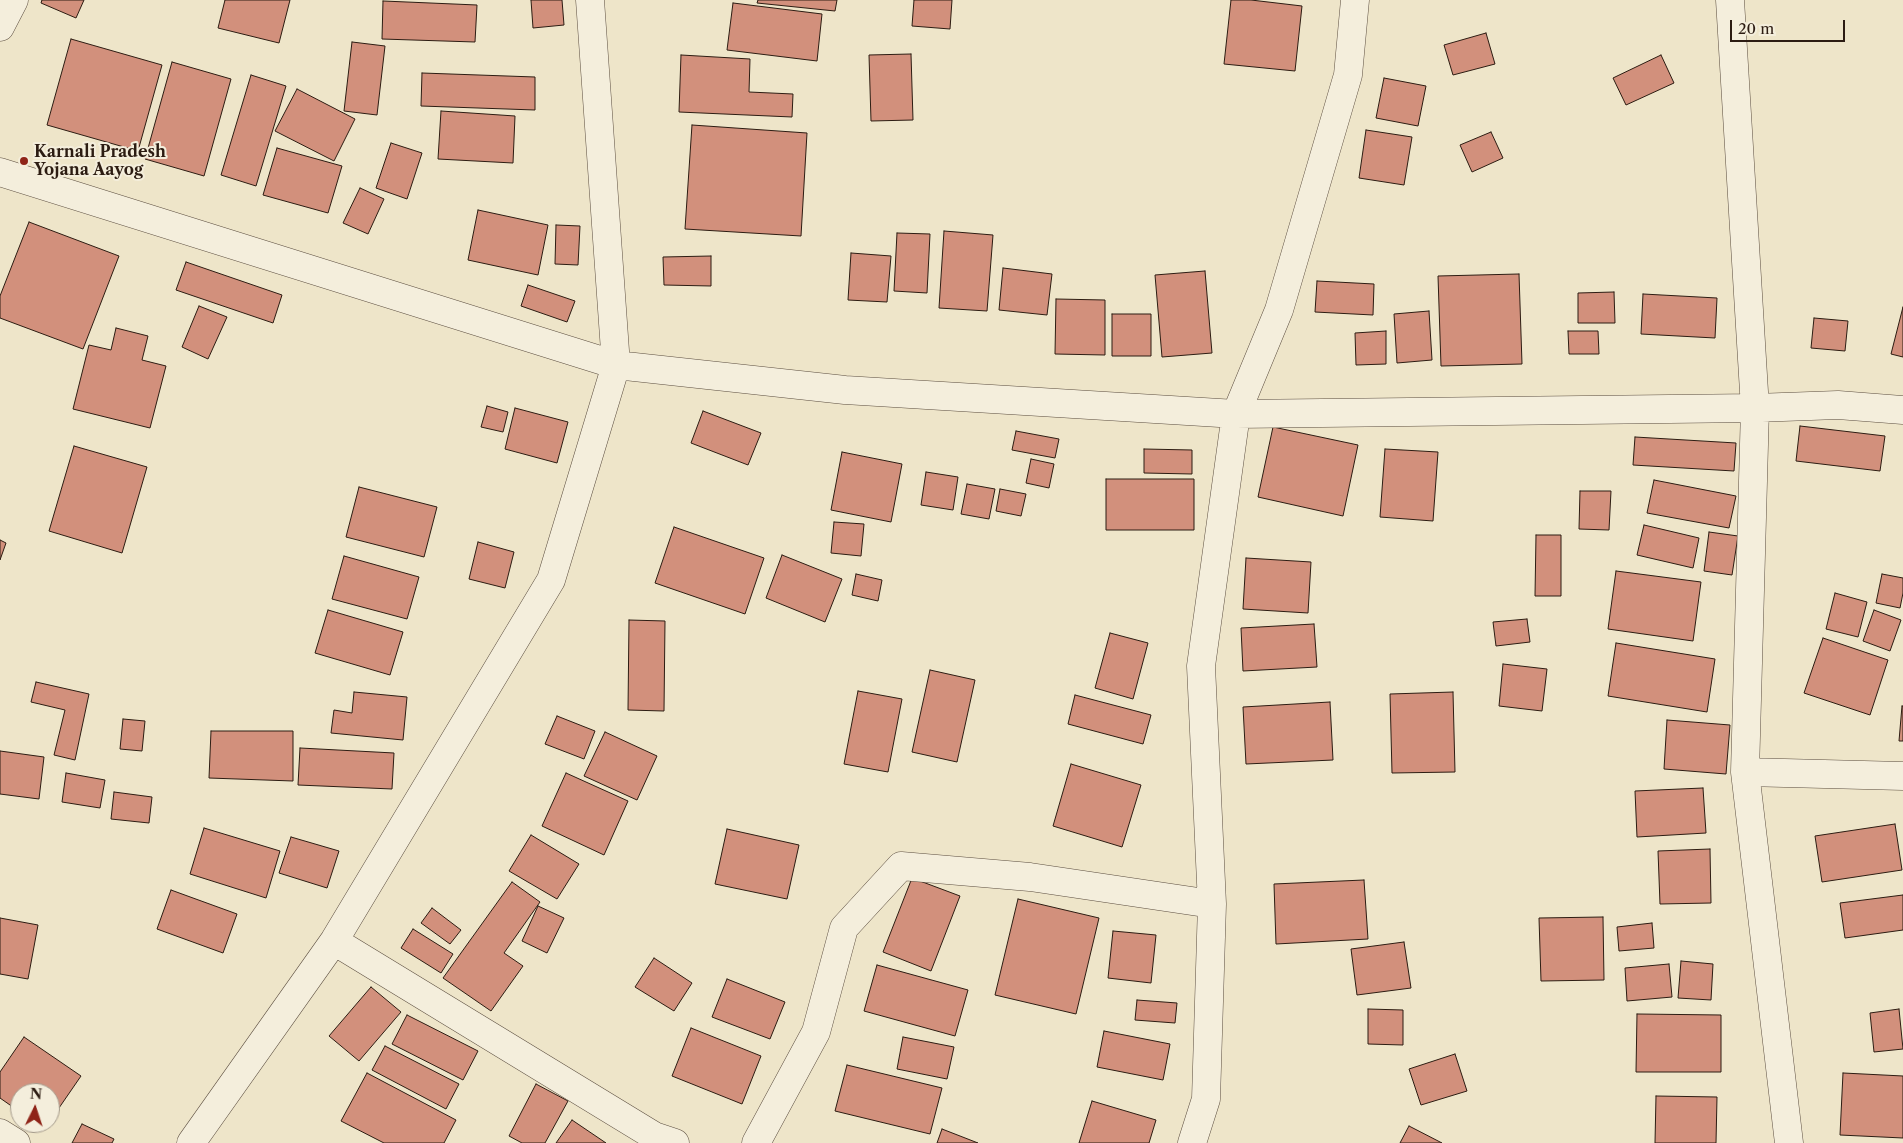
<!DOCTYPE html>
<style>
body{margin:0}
#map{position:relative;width:1903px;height:1143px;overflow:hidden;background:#eee5c9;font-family:"Libre Caslon Text",serif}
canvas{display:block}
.north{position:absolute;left:10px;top:1083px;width:50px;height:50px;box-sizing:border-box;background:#f4eedc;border:1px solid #a49a8b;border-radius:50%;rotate:4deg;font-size:14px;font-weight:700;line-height:20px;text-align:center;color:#2c1c12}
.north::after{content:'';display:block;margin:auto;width:18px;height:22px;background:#8f2418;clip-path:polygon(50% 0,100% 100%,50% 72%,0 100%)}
.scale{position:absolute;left:1730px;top:20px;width:115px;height:22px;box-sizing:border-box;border:2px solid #2c1c12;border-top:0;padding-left:6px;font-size:15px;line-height:18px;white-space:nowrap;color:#2c1c12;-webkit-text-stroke:4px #f4eedc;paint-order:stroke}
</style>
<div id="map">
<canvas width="1903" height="1143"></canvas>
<div class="north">N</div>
<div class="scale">20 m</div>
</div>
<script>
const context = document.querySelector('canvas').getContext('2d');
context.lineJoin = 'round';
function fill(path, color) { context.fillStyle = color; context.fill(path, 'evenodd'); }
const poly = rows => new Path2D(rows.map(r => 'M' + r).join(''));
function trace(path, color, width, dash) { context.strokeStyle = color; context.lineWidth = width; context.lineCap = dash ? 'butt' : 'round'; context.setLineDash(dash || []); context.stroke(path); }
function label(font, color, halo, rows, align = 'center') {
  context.font = font + ' "Libre Caslon Text",serif'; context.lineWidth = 4; context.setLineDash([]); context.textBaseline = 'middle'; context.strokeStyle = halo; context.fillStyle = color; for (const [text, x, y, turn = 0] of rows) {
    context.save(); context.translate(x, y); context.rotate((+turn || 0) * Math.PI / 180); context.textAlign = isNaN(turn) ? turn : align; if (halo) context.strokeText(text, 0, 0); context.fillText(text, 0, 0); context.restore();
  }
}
const building = poly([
 [42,0,84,0,76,18,41,3,42,0],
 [225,0,290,0,279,43,218,28,225,0],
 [531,0,562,0,564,25,533,28,531,0],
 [758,0,837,0,835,11,757,3,758,0],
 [914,0,952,0,950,29,912,26,914,0],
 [1231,0,1251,0,1302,6,1295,71,1224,64,1231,0],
 [383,1,477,5,475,42,382,39,383,1],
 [733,3,822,14,817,61,727,50,733,3],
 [1486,33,1495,64,1453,75,1444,45,1486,33],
 [71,39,162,65,138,151,47,125,71,39],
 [352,42,385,46,377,115,344,111,352,42],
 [911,54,913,120,871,121,869,55,911,54],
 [681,55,750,59,749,92,793,94,792,117,679,112,681,55],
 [1661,55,1674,83,1626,105,1613,78,1661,55],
 [172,62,231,79,204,176,145,159,172,62],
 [422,73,535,77,535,110,421,106,422,73],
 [251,75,286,86,256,186,221,175,251,75],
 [1384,78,1426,86,1418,126,1376,118,1384,78],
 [297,89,355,119,334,161,275,131,297,89],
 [441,111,515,116,513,163,438,159,441,111],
 [692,125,807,133,801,236,685,229,692,125],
 [1366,130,1412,137,1404,185,1359,178,1366,130],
 [1491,132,1503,158,1472,172,1460,145,1491,132],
 [391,143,422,153,407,199,376,188,391,143],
 [277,148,342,166,328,213,263,195,277,148],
 [360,188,384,199,368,234,343,223,360,188],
 [478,210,548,225,538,275,468,260,478,210],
 [29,222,119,256,83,349,0,318,0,296,29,222],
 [556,225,580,226,578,265,555,264,556,225],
 [944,231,993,235,987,311,939,308,944,231],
 [897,233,930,234,927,293,894,291,897,233],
 [851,253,891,256,887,302,848,300,851,253],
 [711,256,711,286,664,285,663,257,711,256],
 [186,262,282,295,273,323,176,290,186,262],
 [1003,268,1052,274,1047,315,999,310,1003,268],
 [1205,271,1212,353,1162,357,1155,275,1205,271],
 [1519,274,1522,364,1441,366,1438,276,1519,274],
 [1317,281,1374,284,1373,315,1315,312,1317,281],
 [528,285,575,301,567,322,521,306,528,285],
 [1614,292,1615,323,1578,323,1578,293,1614,292],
 [1643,294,1717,298,1715,338,1641,334,1643,294],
 [1056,299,1105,300,1105,355,1055,354,1056,299],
 [199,306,227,317,208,359,182,347,199,306],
 [1903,307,1903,357,1891,354,1903,307],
 [1429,311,1432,360,1397,363,1394,314,1429,311],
 [1112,314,1151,314,1151,356,1112,356,1112,314],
 [1814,318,1848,321,1845,351,1811,348,1814,318],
 [116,328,148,336,142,360,166,366,150,428,73,409,89,345,111,350,116,328],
 [1386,331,1386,364,1356,365,1355,333,1386,331],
 [1568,331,1598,331,1599,354,1569,354,1568,331],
 [487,406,508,412,503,432,481,427,487,406],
 [515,408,568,422,557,463,505,449,515,408],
 [703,411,761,433,748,465,691,443,703,411],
 [1800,426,1885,436,1880,471,1796,461,1800,426],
 [1273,427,1358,445,1343,516,1258,497,1273,427],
 [1016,431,1059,439,1055,458,1012,450,1016,431],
 [1635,437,1736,443,1734,471,1633,465,1635,437],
 [74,446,147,467,122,553,49,531,74,446],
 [1144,449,1192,450,1192,474,1144,473,1144,449],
 [1385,449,1438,452,1433,521,1380,517,1385,449],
 [842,452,902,464,891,522,831,510,842,452],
 [1031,459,1054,464,1049,488,1026,483,1031,459],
 [926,472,958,477,953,510,921,505,926,472],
 [1106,479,1194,479,1194,530,1106,530,1106,479],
 [1654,480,1736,496,1729,528,1647,513,1654,480],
 [967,484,995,489,989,519,961,514,967,484],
 [359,487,437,507,424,557,346,537,359,487],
 [1000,489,1026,494,1021,516,996,511,1000,489],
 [1580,491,1611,491,1609,530,1579,529,1580,491],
 [834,522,864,524,861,556,831,553,834,522],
 [1644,525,1699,538,1693,568,1637,555,1644,525],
 [674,527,764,558,745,614,655,583,674,527],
 [1709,532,1738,536,1732,575,1704,571,1709,532],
 [1536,535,1561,535,1561,596,1535,596,1536,535],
 [0,540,6,543,0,560,0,540],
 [478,542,514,552,505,588,469,579,478,542],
 [782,555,842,579,825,622,766,598,782,555],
 [344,556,419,577,407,619,332,599,344,556],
 [1246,558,1311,562,1308,613,1243,609,1246,558],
 [1616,571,1701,582,1693,641,1608,629,1616,571],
 [856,574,882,580,878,601,852,595,856,574],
 [1882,574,1903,578,1903,593,1900,608,1876,603,1882,574],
 [1835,593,1867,602,1858,637,1826,629,1835,593],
 [328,610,403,632,390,675,315,653,328,610],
 [1874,610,1901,620,1890,651,1863,641,1874,610],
 [1527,619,1530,642,1496,646,1493,622,1527,619],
 [629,620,665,621,664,711,628,710,629,620],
 [1314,624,1317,667,1243,671,1241,628,1314,624],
 [1110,633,1148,643,1133,699,1095,688,1110,633],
 [1823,638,1888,660,1870,715,1804,693,1823,638],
 [1616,643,1715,659,1707,712,1608,696,1616,643],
 [1503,664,1547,669,1542,711,1499,706,1503,664],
 [930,670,975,680,957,762,912,752,930,670],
 [36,682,89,694,75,760,54,755,65,710,31,702,36,682],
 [858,691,902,699,888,772,844,764,858,691],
 [354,692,407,697,403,740,331,733,334,710,352,713,354,692],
 [1453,692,1455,772,1392,773,1390,694,1453,692],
 [1075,695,1151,715,1143,744,1068,724,1075,695],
 [1330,702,1333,760,1246,764,1243,707,1330,702],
 [1902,706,1903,706,1903,741,1899,741,1902,706],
 [557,716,595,731,584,759,545,744,557,716],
 [123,719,145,721,142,751,120,749,123,719],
 [1667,720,1730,725,1726,774,1664,769,1667,720],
 [211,731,293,731,293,781,209,778,211,731],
 [605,732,657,756,637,800,584,776,605,732],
 [300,748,394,753,392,789,298,785,300,748],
 [0,751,44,757,39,799,0,794,0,751],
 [1071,764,1141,785,1122,847,1053,826,1071,764],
 [66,773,105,780,100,808,62,802,66,773],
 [566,773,628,801,604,855,542,826,566,773],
 [1703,788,1706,833,1637,837,1635,791,1703,788],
 [114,792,152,797,149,823,111,819,114,792],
 [1895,824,1902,870,1822,882,1815,836,1895,824],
 [204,828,280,851,266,898,190,874,204,828],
 [727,829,799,845,787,899,715,884,727,829],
 [531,835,579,864,557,899,509,871,531,835],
 [291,837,339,851,327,888,279,873,291,837],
 [1710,849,1711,903,1660,904,1658,851,1710,849],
 [912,878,960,896,931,971,883,952,912,878],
 [1364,880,1368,939,1276,944,1274,884,1364,880],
 [512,882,540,902,504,953,523,966,491,1011,443,978,512,882],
 [171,890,237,914,223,953,157,929,171,890],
 [1903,895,1903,930,1845,938,1840,903,1903,895],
 [1018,899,1099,918,1076,1014,995,995,1018,899],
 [538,906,564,918,547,953,522,941,538,906],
 [432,908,461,930,450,944,421,923,432,908],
 [1603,917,1604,980,1541,981,1539,918,1603,917],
 [0,918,38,925,28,979,0,974,0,918],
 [1652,923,1654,948,1619,951,1617,927,1652,923],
 [413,929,453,954,441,973,401,948,413,929],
 [1113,931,1156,935,1151,983,1108,978,1113,931],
 [1404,942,1411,988,1357,995,1351,949,1404,942],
 [654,958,692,983,674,1011,635,987,654,958],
 [1681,961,1713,964,1711,1000,1678,998,1681,961],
 [1669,964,1672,997,1627,1001,1625,968,1669,964],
 [877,965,968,990,955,1036,864,1011,877,965],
 [727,979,785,1002,770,1039,712,1017,727,979],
 [371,987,401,1012,359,1061,329,1036,371,987],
 [1137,1000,1177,1003,1175,1023,1135,1020,1137,1000],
 [1368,1009,1403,1010,1403,1045,1368,1044,1368,1009],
 [1899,1009,1903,1049,1874,1052,1870,1013,1899,1009],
 [1637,1014,1721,1015,1721,1072,1636,1072,1637,1014],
 [407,1015,478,1051,463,1080,392,1044,407,1015],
 [691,1028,761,1056,742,1104,672,1076,691,1028],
 [1104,1031,1170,1044,1163,1080,1097,1067,1104,1031],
 [24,1037,81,1076,50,1121,50,1093,20,1093,20,1112,0,1098,0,1072,24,1037],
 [903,1037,954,1047,947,1079,897,1069,903,1037],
 [385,1046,459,1084,446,1109,372,1070,385,1046],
 [1455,1054,1467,1091,1421,1105,1409,1069,1455,1054],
 [847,1065,942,1088,930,1134,835,1111,847,1065],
 [367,1073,456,1120,444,1143,384,1143,341,1121,367,1073],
 [1843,1073,1903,1076,1903,1138,1840,1135,1843,1073],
 [536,1084,568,1101,545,1143,522,1143,509,1136,536,1084],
 [1656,1096,1717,1097,1716,1143,1655,1143,1656,1096],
 [1092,1101,1156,1120,1149,1143,1079,1143,1092,1101],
 [572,1120,606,1143,556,1143,572,1120],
 [82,1124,114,1139,112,1143,72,1143,82,1124],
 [1409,1126,1442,1143,1400,1143,1409,1126],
 [942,1129,978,1143,937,1143,942,1129]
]);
const street = poly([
 [1730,0,1755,408,1745,772,1789,1143],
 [0,27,14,0],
 [0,172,616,365,845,390,1236,414,1755,408,1838,405,1903,410],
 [1745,772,1903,776],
 [334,941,654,1136,675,1143],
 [0,1133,16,1143],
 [191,1143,334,941,551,580,616,365,590,0],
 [756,1143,816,1032,844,928,901,866,1030,877,1212,904],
 [1192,1143,1206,1099,1212,904,1201,666,1236,414,1279,310,1348,75,1355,0]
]);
const markers = [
 [24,161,5,"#8f2418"]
];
const poiNames = [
 ["Karnali Pradesh",34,152],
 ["Yojana Aayog",34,170]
];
fill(building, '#d2907c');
trace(building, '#2c1c12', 1);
trace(street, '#5c4e40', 29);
trace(street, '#f4eedc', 28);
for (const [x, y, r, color] of markers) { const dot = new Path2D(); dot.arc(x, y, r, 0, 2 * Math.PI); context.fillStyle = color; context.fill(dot); trace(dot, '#f4eedc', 2); }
label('bold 16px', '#2c1c12', '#f4eedc', poiNames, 'left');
</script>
